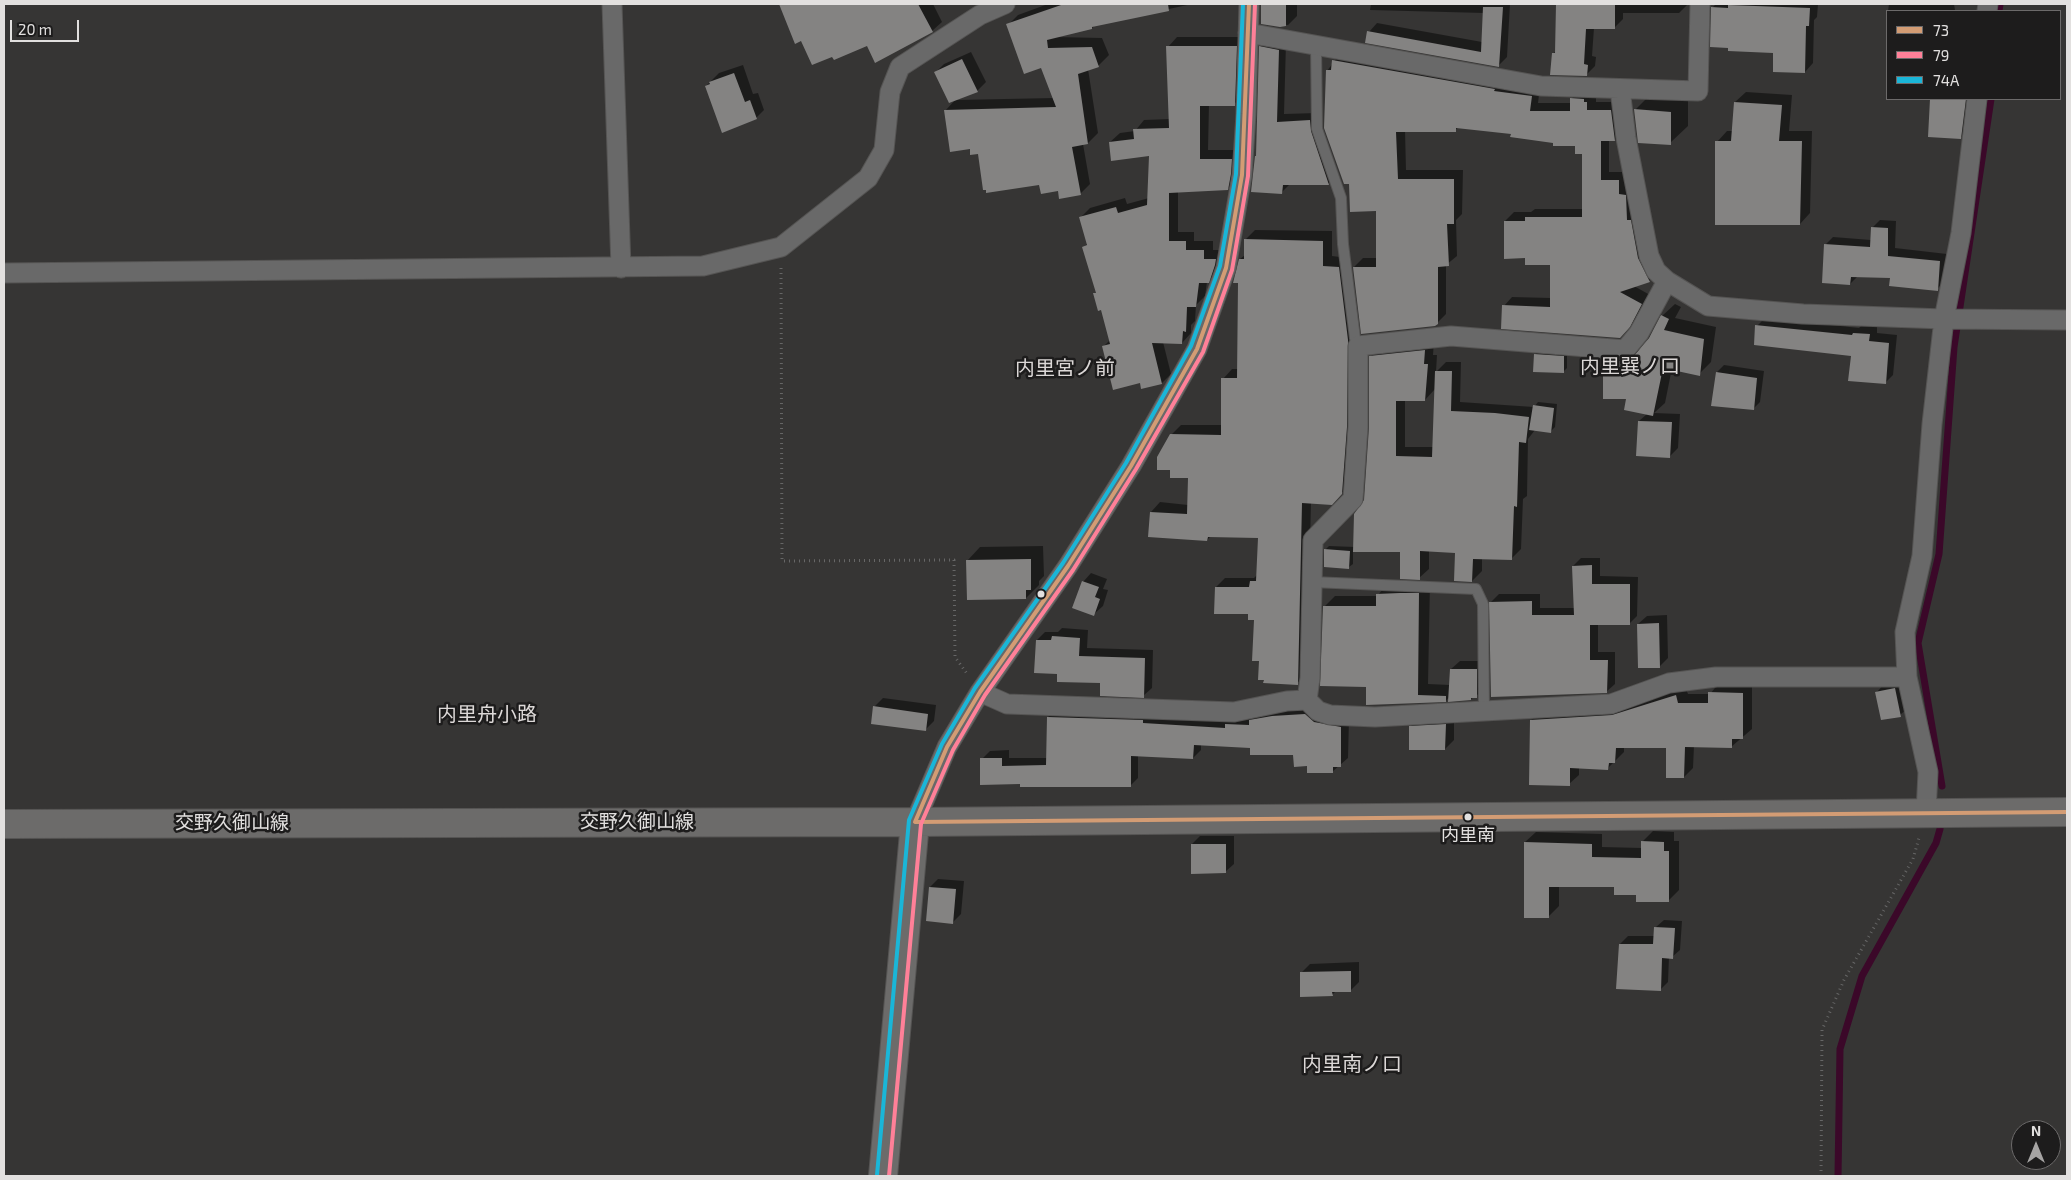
<!DOCTYPE html>
<meta charset="utf-8">
<style>
body{margin:0}
#map{position:relative;width:2071px;height:1180px;overflow:hidden;background:#363534;font-family:"Exo 2",sans-serif}
canvas{display:block}
.frame{position:absolute;inset:0;border:5px solid #e2e0df;pointer-events:none}
.legend{position:absolute;left:1886px;top:10px;width:175px;height:90px;box-sizing:border-box;background:#1d1c1c;border:1px solid #6c6a6a;margin:0;padding:6px 9px;list-style:none;font-size:15px;color:#e2e0df}
.legend li{display:flex;align-items:center;gap:10px;height:25px}
.legend b{width:25px;border:1px solid #6c6a6a}
.north{position:absolute;left:2011px;top:1120px;width:50px;height:50px;box-sizing:border-box;background:#1d1c1c;border:1px solid #6c6a6a;border-radius:50%;rotate:0deg;font-size:14px;font-weight:700;line-height:20px;text-align:center;color:#e2e0df}
.north::after{content:'';display:block;margin:auto;width:18px;height:22px;background:#a6a4a3;clip-path:polygon(50% 0,100% 100%,50% 72%,0 100%)}
.scale{position:absolute;left:10px;top:20px;width:69px;height:22px;box-sizing:border-box;border:2px solid #e2e0df;border-top:0;padding-left:6px;font-size:15px;line-height:18px;white-space:nowrap;color:#e2e0df;-webkit-text-stroke:4px #1d1c1c;paint-order:stroke}
</style>
<div id="map">
<canvas width="2071" height="1180"></canvas>
<div class="frame"></div>
<ul class="legend">
<li><b style="height:6px;background:#d39c74"></b>73</li>
<li><b style="height:6px;background:#ff8098"></b>79</li>
<li><b style="height:6px;background:#1ab6d8"></b>74A</li>
</ul>
<div class="north">N</div>
<div class="scale">20 m</div>
</div>
<script>
const context = document.querySelector('canvas').getContext('2d');
context.lineJoin = 'round';
function fill(path, color) { context.fillStyle = color; context.fill(path, 'evenodd'); }
const poly = rows => new Path2D(rows.map(r => 'M' + r).join(''));
function trace(path, color, width, dash) { context.strokeStyle = color; context.lineWidth = width; context.lineCap = dash ? 'butt' : 'round'; context.setLineDash(dash || []); context.stroke(path); }
function label(font, color, halo, rows, align = 'center') {
  context.font = font + ' "Exo 2","Noto Sans JP",sans-serif'; context.lineWidth = 5; context.setLineDash([]); context.textBaseline = 'middle'; context.strokeStyle = halo; context.fillStyle = color; for (const [text, x, y, turn = 0] of rows) {
    context.save(); context.translate(x, y); context.rotate((+turn || 0) * Math.PI / 180); context.textAlign = isNaN(turn) ? turn : align; if (halo) context.strokeText(text, 0, 0); context.fillText(text, 0, 0); context.restore();
  }
}
const shadow = poly([
 [781,4,933,4,942,22,932,31,867,44,833,55,802,40],
 [1048,4,1192,4,1095,25,1092,28,1055,37,1102,38,1109,55,1099,65,1088,69,1098,133,1088,143,1083,144,1090,184,1080,194,1040,183,971,148,945,111,955,100,1054,98,1042,66,1008,25,1018,15],
 [1262,4,1297,4,1297,16,1288,25,1262,23],
 [1371,4,1510,4,1507,57,1498,66,1369,32,1377,23,1482,42,1484,13,1370,10],
 [1557,4,1688,4,1679,13,1623,13,1623,19,1614,28,1594,28,1592,56,1596,57,1595,66,1586,75,1553,54,1557,50],
 [1716,4,1818,4,1817,17,1814,20,1813,63,1805,72,1712,8],
 [1889,4,1954,4,1955,10,1969,11,1888,11],
 [1177,37,1246,37,1244,95,1234,104,1209,104,1208,150,1241,150,1237,180,1227,189,1178,191,1178,232,1194,232,1194,241,1213,241,1213,250,1225,250,1218,272,1207,282,1205,296,1196,305,1195,321,1191,325,1191,333,1182,343,1163,342,1171,374,1162,383,1140,382,1103,347,1110,340,1102,308,1095,294,1097,291,1084,247,1088,243,1081,217,1090,208,1125,198,1127,204,1149,198,1150,154,1110,142,1120,133,1135,131,1144,120,1170,119,1168,47],
 [1268,39,1286,43,1284,114,1317,113,1336,176,1329,183,1290,184,1282,192,1258,154,1260,47],
 [1342,51,1540,87,1538,103,1571,103,1571,99,1580,90,1596,94,1596,102,1620,102,1624,131,1615,140,1609,140,1609,172,1628,172,1658,272,1649,281,1634,286,1650,295,1638,316,1629,328,1504,306,1512,297,1551,298,1551,264,1526,257,1505,221,1514,212,1531,212,1535,209,1583,209,1583,153,1576,145,1512,133,1459,127,1455,130,1405,130,1406,170,1463,170,1462,214,1456,220,1457,256,1446,265,1446,314,1435,325,1354,267,1363,258,1378,258,1378,210,1350,183,1327,71],
 [971,52,986,82,977,91,936,72,944,64],
 [743,65,753,94,758,93,764,110,756,118,706,86,719,73],
 [1746,92,1792,95,1789,131,1812,131,1810,213,1800,224,1717,142,1727,131,1733,131,1735,102],
 [1652,93,1688,95,1688,126,1670,143,1635,110],
 [1932,99,1974,99,1971,128,1960,138],
 [1880,220,1896,221,1895,248,1947,254,1945,281,1937,289,1892,277,1858,276,1850,284,1826,244,1833,237,1871,240,1872,228],
 [1255,230,1332,231,1332,256,1348,258,1358,330,1351,483,1331,504,1311,502,1307,674,1297,683,1260,660,1256,619,1216,587,1225,578,1254,578,1257,575,1260,537,1211,536,1207,540,1151,512,1160,502,1188,505,1189,477,1171,435,1181,425,1223,425,1223,379,1232,369,1238,369,1240,259,1245,255,1245,240],
 [1675,304,1681,307,1675,318,1716,327,1711,362,1699,374,1672,368,1665,403,1654,413,1680,414,1678,448,1669,457,1639,421,1647,414,1628,398,1604,398,1604,360,1616,348,1638,350,1643,347,1662,316],
 [1765,318,1859,328,1862,325,1877,326,1877,333,1897,335,1893,375,1885,383,1852,354,1757,326],
 [1434,341,1433,355,1437,355,1436,372,1446,362,1461,362,1460,402,1534,407,1538,402,1557,404,1555,427,1551,431,1535,430,1528,439,1527,496,1523,499,1521,549,1511,559,1482,558,1482,571,1472,581,1456,552,1429,551,1429,569,1419,578,1401,551,1353,550,1353,564,1349,567,1325,550,1329,546,1355,547,1365,500,1370,427,1370,357,1380,347],
 [1435,389,1434,447,1405,447,1405,400,1425,400],
 [1539,351,1567,353,1567,368,1563,372,1535,354],
 [1724,365,1764,371,1760,402,1753,409,1717,372],
 [1043,546,1044,576,1039,581,1039,585,1026,598,967,561,980,547],
 [1581,558,1600,558,1600,576,1638,577,1637,616,1629,624,1598,623,1598,652,1615,652,1615,684,1606,692,1491,602,1499,594,1540,594,1540,608,1575,608,1573,566],
 [1091,573,1107,579,1103,589,1108,590,1103,606,1094,614,1083,582],
 [1388,583,1430,583,1428,684,1450,685,1451,669,1460,661,1485,661,1485,688,1476,696,1471,699,1450,696,1446,701,1367,686,1324,607,1335,596,1377,596],
 [1667,615,1668,658,1660,666,1638,624,1647,616],
 [1062,628,1088,630,1087,648,1153,650,1152,688,1143,696,1101,682,1059,673,1037,640,1045,632,1058,632],
 [1903,680,1909,707,1900,715,1877,692,1885,683],
 [1719,683,1752,684,1752,729,1731,747,1694,746,1693,768,1684,777,1668,747,1624,746,1624,752,1608,768,1579,767,1579,775,1569,784,1531,720,1541,711,1685,686,1688,694,1710,694],
 [883,698,936,705,934,721,925,730,874,707],
 [1314,706,1349,719,1348,758,1332,772,1308,765,1294,754,1251,746,1201,744,1201,750,1193,758,1138,755,1138,778,1130,786,1021,783,982,759,990,751,1009,750,1009,758,1047,758,1048,717,1057,709,1259,713],
 [1454,716,1454,740,1445,749,1410,727,1419,718],
 [1653,831,1674,832,1674,841,1679,841,1679,890,1668,901,1615,886,1559,886,1559,906,1548,917,1525,842,1536,832,1602,834,1602,847,1642,848,1642,842],
 [1200,836,1234,836,1234,864,1225,872,1192,844],
 [938,879,964,881,961,914,952,923,930,887],
 [1664,920,1682,921,1680,950,1672,957,1669,957,1668,982,1660,990,1620,944,1628,936,1655,936,1656,927],
 [1359,962,1359,982,1351,990,1336,991,1332,995,1301,973,1310,964]
]);
const stream = poly([
 [1999,11,2000,4],
 [1942,786,1918,643,1939,554,1954,347,1991,99],
 [1838,1176,1840,1049,1862,976,1936,843,1940,829]
]);
const building = poly([
 [779,4,918,4,933,32,875,63,867,46,834,60,832,57,812,65,801,41,795,44],
 [1064,4,1168,4,1169,11,1092,27,1092,29,1047,40,1048,48,1092,47,1099,67,1078,74,1088,144,1072,147,1081,195,1059,199,1058,191,1041,194,1039,185,986,193,986,190,983,190,978,154,970,155,970,149,950,152,944,110,1056,107,1041,68,1024,74,1006,24],
 [1261,4,1286,4,1286,26,1280,27,1261,24],
 [1556,4,1615,4,1615,29,1586,29,1584,64,1588,65,1587,76,1550,75,1552,53,1555,53],
 [1728,5,1810,8,1809,26,1806,26,1805,73,1773,72,1773,53,1728,51,1728,48,1710,47,1711,7,1728,8],
 [1483,7,1503,7,1499,67,1365,43,1367,31,1481,52],
 [1166,46,1237,46,1235,106,1200,106,1200,159,1232,159,1231,174,1228,190,1169,193,1169,241,1186,241,1186,250,1204,250,1204,259,1216,259,1215,265,1209,283,1199,283,1196,307,1187,307,1186,332,1183,331,1182,344,1152,343,1162,384,1141,389,1140,383,1113,390,1102,346,1110,344,1101,310,1098,311,1093,293,1096,293,1082,247,1087,245,1079,217,1116,207,1118,213,1147,205,1149,156,1111,161,1109,142,1134,139,1133,129,1169,128],
 [1259,46,1279,50,1277,122,1310,120,1311,131,1329,185,1283,185,1282,194,1251,192,1255,156,1256,156],
 [962,59,978,92,949,103,934,72],
 [1332,60,1495,89,1494,91,1532,96,1530,111,1570,111,1570,98,1584,99,1584,102,1587,102,1587,110,1611,110,1615,141,1601,141,1601,180,1619,180,1619,194,1626,195,1627,220,1631,220,1638,258,1650,282,1620,292,1642,304,1630,327,1620,338,1501,329,1502,305,1550,307,1550,265,1525,265,1525,258,1504,259,1504,221,1525,221,1525,217,1582,217,1582,154,1575,154,1575,146,1553,146,1553,143,1510,137,1511,134,1456,128,1456,132,1396,132,1398,179,1454,179,1454,224,1447,224,1449,266,1438,267,1438,324,1435,326,1361,334,1353,267,1376,267,1376,211,1350,212,1349,184,1344,184,1324,128,1326,70,1331,70],
 [734,73,745,102,750,100,757,119,722,133,705,86,710,84,709,82],
 [1930,99,1966,99,1961,139,1928,137],
 [1734,102,1782,105,1779,141,1802,141,1800,225,1715,225,1715,141,1731,141],
 [1634,109,1671,112,1671,145,1638,143],
 [1871,227,1888,228,1888,256,1940,261,1938,291,1889,286,1890,278,1851,277,1850,285,1822,283,1824,244,1870,247],
 [1244,239,1323,241,1323,266,1339,267,1348,340,1347,427,1342,494,1332,505,1302,503,1298,685,1263,683,1264,680,1258,680,1259,661,1252,661,1254,620,1248,620,1248,614,1214,614,1215,587,1249,587,1250,581,1256,581,1258,538,1208,537,1207,541,1148,537,1150,512,1187,514,1188,478,1170,478,1170,470,1157,470,1157,457,1170,434,1221,435,1221,378,1237,378,1238,283,1233,283,1239,259,1244,259],
 [1661,315,1669,319,1664,330,1704,339,1700,376,1663,368,1653,416,1624,410,1626,399,1603,399,1603,360,1625,361,1633,357,1649,338],
 [1755,325,1852,335,1853,333,1870,334,1869,341,1889,343,1886,384,1848,381,1851,356,1754,345],
 [1425,350,1424,364,1428,364,1425,401,1396,401,1396,456,1432,457,1435,371,1452,371,1451,411,1495,413,1529,417,1526,443,1519,442,1517,507,1514,506,1512,560,1473,559,1472,582,1454,581,1455,553,1420,551,1420,580,1400,579,1400,552,1353,552,1354,514,1364,500,1369,427,1369,356],
 [1534,354,1564,356,1564,373,1533,372],
 [1716,372,1757,378,1754,410,1711,406],
 [1533,405,1554,408,1551,433,1529,430],
 [1638,421,1672,422,1670,458,1636,456],
 [1324,549,1350,551,1349,569,1324,567],
 [1031,559,1031,590,1026,590,1026,599,967,600,966,560],
 [1592,565,1592,584,1630,584,1630,625,1590,625,1590,660,1608,660,1607,693,1491,697,1489,602,1532,601,1532,615,1574,615,1572,566],
 [1082,581,1099,587,1095,597,1100,599,1094,616,1072,608],
 [1400,593,1419,593,1418,695,1446,696,1446,702,1366,705,1366,687,1320,686,1323,606,1376,606,1376,594],
 [1659,623,1660,668,1638,668,1637,624],
 [1052,636,1080,638,1079,656,1145,658,1144,698,1100,696,1100,683,1057,682,1057,674,1034,673,1036,640,1051,640],
 [1450,669,1477,669,1477,698,1471,698,1471,700,1448,702],
 [1895,688,1901,717,1881,720,1875,692],
 [1708,692,1743,693,1743,739,1732,739,1732,748,1685,747,1684,778,1666,778,1666,748,1616,748,1615,763,1609,763,1608,770,1570,768,1570,786,1529,785,1530,720,1612,715,1676,695,1678,703,1708,703],
 [873,706,928,714,926,731,871,724],
 [1305,714,1314,722,1341,727,1341,767,1333,767,1333,773,1307,773,1307,766,1294,767,1293,755,1250,755,1250,748,1194,745,1193,759,1131,756,1131,787,1020,787,1020,784,980,785,980,758,1002,758,1002,766,1046,765,1047,717,1143,720,1143,723,1225,728,1225,724,1249,725,1249,720,1272,716],
 [1446,724,1445,750,1409,750,1409,726],
 [1641,841,1664,842,1664,851,1669,851,1669,902,1636,902,1636,895,1614,895,1614,887,1549,887,1549,918,1524,918,1524,842,1592,844,1592,857,1641,858],
 [1191,844,1226,844,1226,873,1191,874],
 [929,887,956,889,953,924,926,921],
 [1654,927,1675,928,1673,959,1662,958,1661,991,1616,989,1619,944,1653,944],
 [1351,971,1351,992,1332,992,1333,996,1300,997,1300,972]
]);
const path = poly([
 [781,268,782,561,954,560,955,657,968,675],
 [1821,1176,1822,1030,1844,980,1913,859,1919,838]
]);
const lane = poly([
 [1316,45,1317,129,1341,198,1343,244,1355,338,1358,346],
 [1312,582,1476,589,1483,604,1484,712]
]);
const street = poly([
 [612,4,621,268],
 [1987,11,1988,4],
 [1248,33,1541,86,1698,91,1700,4],
 [1620,89,1626,138,1649,256,1656,271,1667,281,1708,306,1803,314,1944,319,2067,320],
 [4,273,703,266,781,247,868,178,884,150,890,92,900,67,980,15,1005,4],
 [980,692,1007,704,1234,712,1287,701,1307,700,1318,711,1330,715,1375,717,1611,704,1669,683,1716,677,1907,677],
 [1307,700,1310,678,1313,540,1353,499,1358,427,1358,346,1451,336,1625,350,1639,333,1667,281],
 [1926,813,1928,772,1907,677,1905,632,1922,556,1932,424,1944,319,1961,233,1977,99],
 [915,822,947,747,980,692,1068,566,1131,466,1197,349,1226,268,1242,175,1246,114,1249,4]
]);
const secondary = poly([
 [4,824,915,822,2067,812],
 [883,1176,915,822]
]);
const bus1 = poly([
 [1249,4,1242,175,1226,268,1197,349,1131,466,1068,566,980,692,947,747,915,822,2067,812]
]);
const bus2 = poly([
 [889,1176,921,824,953,750,985,695,1073,570,1136,469,1203,352,1232,270,1248,176,1255,4]
]);
const bus3 = poly([
 [877,1175,909,820,942,744,975,688,1063,563,1126,463,1191,346,1220,266,1236,174,1243,4]
]);
const markers = [
 [1041,594,4.5,"#e2e0df"],
 [1468,817,4.5,"#e2e0df"]
];
const busNames = [
 ["内里南",1468,835]
];
const streetNames = [
 ["交野久御山線",637,822],
 ["交野久御山線",232,823]
];
const neighbourhoodNames = [
 ["内里巽ノ口",1630,366],
 ["内里宮ノ前",1065,368],
 ["内里舟小路",487,714],
 ["内里南ノ口",1352,1064]
];
fill(shadow, '#0007');
trace(stream, '#3b0829', 7);
fill(building, '#848382');
trace(lane, '#555453', 12);
trace(street, '#555453', 21);
trace(secondary, '#555453', 30);
trace(path, '#666', 3, [1, 4]);
trace(lane, '#696969', 10);
trace(street, '#696969', 19);
trace(secondary, '#6c6b6a', 28);
trace(bus1, '#d39c74', 4);
trace(bus2, '#ff8098', 4);
trace(bus3, '#1ab6d8', 4);
for (const [x, y, r, color] of markers) { const dot = new Path2D(); dot.arc(x, y, r, 0, 2 * Math.PI); context.fillStyle = color; context.fill(dot); trace(dot, '#1d1c1c', 2); }
label('18px', '#e2e0df', '#1d1c1c', busNames);
label('19px', '#e2e0df', '#1d1c1c', streetNames);
label('20px', '#dcd8d7', '#1d1c1c', neighbourhoodNames);
</script>
